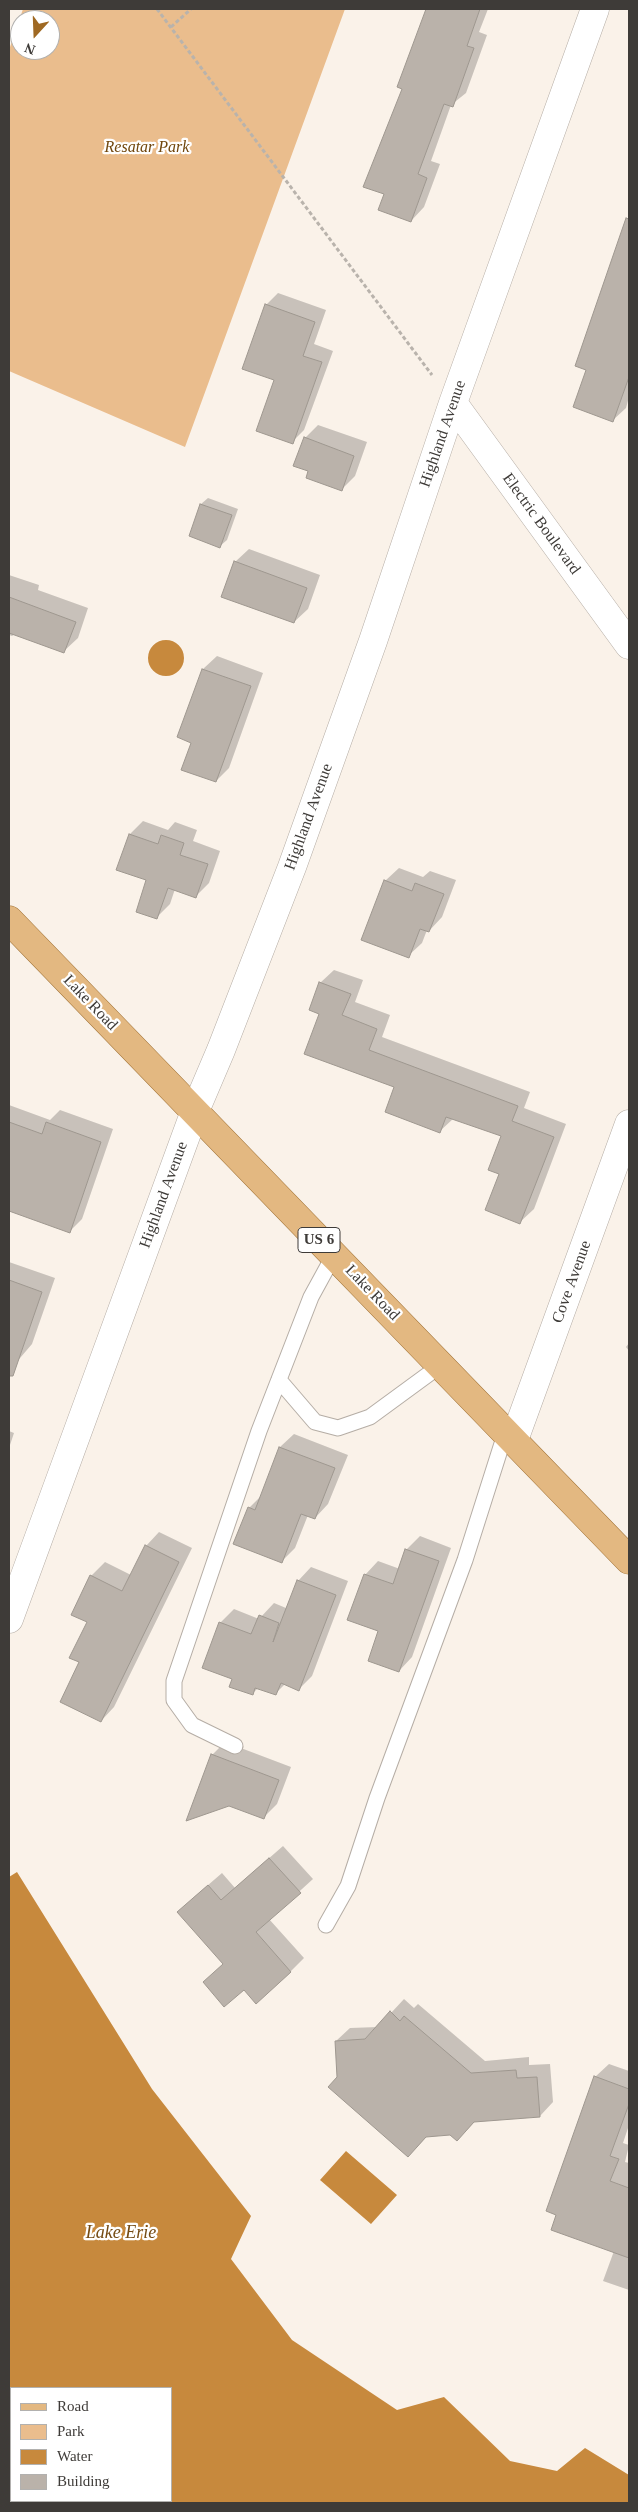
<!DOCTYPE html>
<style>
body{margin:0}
#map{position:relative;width:638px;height:2512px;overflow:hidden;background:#faf2e9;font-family:"Times New Roman",serif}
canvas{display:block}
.frame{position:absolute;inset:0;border:10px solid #3e3b38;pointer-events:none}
.legend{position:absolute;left:10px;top:2387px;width:162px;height:115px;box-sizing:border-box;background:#fff;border:1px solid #b2b1af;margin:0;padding:6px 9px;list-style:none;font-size:15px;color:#3e3b38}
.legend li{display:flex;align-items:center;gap:10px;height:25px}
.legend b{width:25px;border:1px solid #b2b1af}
.north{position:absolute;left:10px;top:10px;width:50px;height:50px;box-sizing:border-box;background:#fff;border:1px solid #b2b1af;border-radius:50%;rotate:200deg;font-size:14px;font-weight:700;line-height:20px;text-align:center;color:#3e3b38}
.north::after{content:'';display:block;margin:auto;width:18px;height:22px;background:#9f6923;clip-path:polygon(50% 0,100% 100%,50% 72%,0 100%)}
</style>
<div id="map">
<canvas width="638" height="2512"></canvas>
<div class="frame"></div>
<ul class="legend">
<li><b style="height:6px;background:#e3b881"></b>Road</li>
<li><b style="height:14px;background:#eabd8d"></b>Park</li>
<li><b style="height:14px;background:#c7893d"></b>Water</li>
<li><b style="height:14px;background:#bab2aa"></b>Building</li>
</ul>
<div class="north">N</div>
</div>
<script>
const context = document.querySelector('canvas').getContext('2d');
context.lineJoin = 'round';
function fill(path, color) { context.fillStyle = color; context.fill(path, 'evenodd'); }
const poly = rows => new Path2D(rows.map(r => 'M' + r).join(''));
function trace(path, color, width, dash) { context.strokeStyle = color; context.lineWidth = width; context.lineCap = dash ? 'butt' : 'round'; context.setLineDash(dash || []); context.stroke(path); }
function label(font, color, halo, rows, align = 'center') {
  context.font = font + ' "Times New Roman",serif'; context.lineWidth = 4.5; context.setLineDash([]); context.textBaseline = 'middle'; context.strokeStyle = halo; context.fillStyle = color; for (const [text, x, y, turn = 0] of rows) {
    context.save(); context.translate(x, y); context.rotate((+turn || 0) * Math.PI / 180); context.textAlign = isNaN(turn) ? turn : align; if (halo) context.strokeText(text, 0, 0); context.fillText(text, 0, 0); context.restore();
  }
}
const green = poly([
 [23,9,345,9,185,447,9,371,9,50],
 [20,20,50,20,50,50,20,50]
]);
const water = poly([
 '148 658a18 18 0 1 1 36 0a18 18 0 1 1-36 0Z',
 [17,1872,152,2089,251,2216,231,2259,292,2340,397,2410,444,2397,510,2461,557,2471,585,2448,629,2475,629,2503,9,2503,9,1877],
 [11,2388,171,2388,171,2501,11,2501],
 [346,2151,397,2195,371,2224,320,2180]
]);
const shadow = poly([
 [439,9,488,9,479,32,487,35,466,93,451,105,431,161,440,164,424,207,411,221,385,194],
 [629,234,629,397,626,408,612,421,588,370],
 [278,293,326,310,314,344,333,351,304,430,292,442,275,380,266,305],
 [318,425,367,442,355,476,342,489,310,470,305,438],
 [208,498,238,509,227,540,220,546,201,504],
 [249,549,320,575,308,609,294,622,235,562],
 [9,575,39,585,38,590,88,608,78,638,64,651,15,634,12,636,9,635],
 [217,656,263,673,229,768,216,781,193,742,179,737,203,669],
 [143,821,168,830,175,822,197,830,193,841,220,851,209,883,196,896,175,889,170,904,156,918,148,879,117,869,130,834],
 [399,868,423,877,430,871,456,880,442,917,429,931,427,930,422,943,408,956,385,881],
 [334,970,363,980,355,1002,390,1015,382,1037,530,1092,524,1108,566,1124,534,1209,520,1222,501,1174,502,1136,454,1118,440,1131,321,1013,320,983],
 [9,1105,50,1120,60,1110,113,1129,82,1219,69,1232,9,1210],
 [9,1262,55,1278,32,1344,9,1371],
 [629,1343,629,1351,626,1347],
 [9,1431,14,1433,9,1448],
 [294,1434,348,1455,328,1504,315,1518,308,1515,295,1548,282,1561,249,1508,263,1494,280,1447],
 [159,1532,192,1548,114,1707,101,1721,81,1662,88,1622,91,1576,105,1562,131,1575,146,1546],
 [420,1536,451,1548,412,1657,399,1671,380,1630,365,1575,378,1561,400,1569,406,1550],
 [311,1567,348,1581,312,1676,299,1689,285,1684,275,1694,258,1688,252,1694,234,1679,220,1623,234,1609,259,1619,274,1603,286,1608,298,1581],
 [225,1742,291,1767,277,1804,264,1817,212,1755],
 [283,1846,313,1879,269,1919,304,1958,290,1972,224,1963,192,1899,222,1873,235,1888],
 [404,1999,414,2008,418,2004,485,2061,529,2057,529,2065,550,2064,553,2102,540,2116,475,2121,457,2140,450,2134,427,2136,408,2156,338,2077,336,2041,350,2028,378,2027],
 [609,2064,629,2071,629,2125,623,2143,629,2145,625,2162,629,2163,629,2290,603,2281,614,2251,595,2077]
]);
const building = poly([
 [426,9,480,9,467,46,474,48,453,107,444,104,418,174,427,178,411,222,378,210,384,194,363,187,402,89,397,87,426,9],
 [626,218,629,219,629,377,613,422,573,407,586,370,575,366,626,218],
 [265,304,315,322,303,356,322,362,293,444,256,431,274,380,242,369,265,304],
 [304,437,354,456,342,491,306,478,308,471,293,466,304,437],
 [200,504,232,515,220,548,189,536,200,504],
 [234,561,307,588,294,623,221,597,234,561],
 [9,597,76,622,64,653,9,633,9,597],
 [202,669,251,686,216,782,181,770,191,743,177,737,202,669],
 [129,834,158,844,161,835,184,843,180,855,208,864,196,898,168,888,157,919,136,912,146,880,116,870,129,834],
 [384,880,412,891,415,883,444,894,429,932,420,929,409,958,361,940,384,880],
 [319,982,351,994,342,1015,377,1029,369,1050,518,1106,512,1121,554,1137,520,1224,485,1210,499,1174,488,1170,501,1136,446,1117,440,1133,385,1112,394,1087,304,1054,319,1014,309,1010,319,982],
 [9,1122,42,1134,46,1122,101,1142,70,1233,9,1211,9,1122],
 [9,1280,42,1292,13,1376,9,1376,9,1280],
 [279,1447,335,1468,315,1519,301,1514,282,1563,233,1544,248,1507,255,1510,279,1447],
 [145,1545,179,1562,101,1722,60,1702,79,1662,69,1658,87,1622,71,1615,90,1575,122,1591,145,1545],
 [405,1549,439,1561,399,1672,368,1661,378,1631,347,1620,364,1574,393,1584,405,1549],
 [297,1580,336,1595,299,1691,281,1683,276,1695,255,1688,253,1695,229,1687,232,1679,202,1668,219,1622,251,1634,259,1615,279,1623,273,1642,297,1580],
 [211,1754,279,1780,264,1819,229,1806,186,1821,211,1754],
 [269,1858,301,1893,256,1932,291,1972,256,2004,244,1990,224,2007,203,1982,223,1964,177,1912,208,1885,221,1900,269,1858],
 [390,2011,400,2021,404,2016,471,2073,516,2070,517,2078,537,2077,540,2117,474,2122,457,2141,450,2135,426,2137,408,2157,328,2087,337,2077,335,2041,365,2039,390,2011],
 [594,2076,629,2089,629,2104,610,2156,619,2159,610,2181,629,2188,629,2258,551,2230,556,2215,546,2211,594,2076]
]);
const path = poly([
 [157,9,432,375],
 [171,27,191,9]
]);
const service = poly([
 [279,1380,315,1422,338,1428,370,1417,441,1365],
 [235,1746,192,1725,174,1700,174,1681,259,1431,311,1297,334,1255],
 [326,1925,348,1886,377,1798,465,1560,506,1431]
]);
const minor = poly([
 [453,403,629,645],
 [514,1440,629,1124],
 [9,1619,195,1111,221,1050,292,867,373,641,453,403,595,9]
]);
const primary = poly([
 [9,920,629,1560]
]);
const shields = [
 [319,1240,42]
];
const shieldNames = [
 ["US 6",319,1240]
];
const parkNames = [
 ["Resatar Park",147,148]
];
const streetNames = [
 ["Highland Avenue",443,434,-71],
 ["Electric Boulevard",541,524,54],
 ["Highland Avenue",309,817,-70],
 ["Lake Road",90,1003,46],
 ["Highland Avenue",164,1195,-70],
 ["Cove Avenue",572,1282,-70],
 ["Lake Road",372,1293,46]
];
const waterNames = [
 ["Lake Erie",121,2233]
];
fill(green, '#eabd8d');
fill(water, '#c7893d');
fill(shadow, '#0003');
fill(building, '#bab2aa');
trace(building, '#9e978f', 1);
trace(service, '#b5ada5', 17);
trace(minor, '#b5ada5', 29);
trace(primary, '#9d6e31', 29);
trace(path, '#b9b3ac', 3, [4, 2.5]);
trace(service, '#fff', 15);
trace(minor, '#fff', 28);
trace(primary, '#e3b881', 28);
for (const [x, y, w] of shields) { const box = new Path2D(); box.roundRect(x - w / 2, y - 12.5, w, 25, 4); context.fillStyle = '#fff'; context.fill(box); trace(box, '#3e3b38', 1); }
label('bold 15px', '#3e3b38', null, shieldNames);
label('italic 16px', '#71470d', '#fff', parkNames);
label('16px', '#3e3b38', '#fff', streetNames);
label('italic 18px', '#754b13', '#fff', waterNames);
</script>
